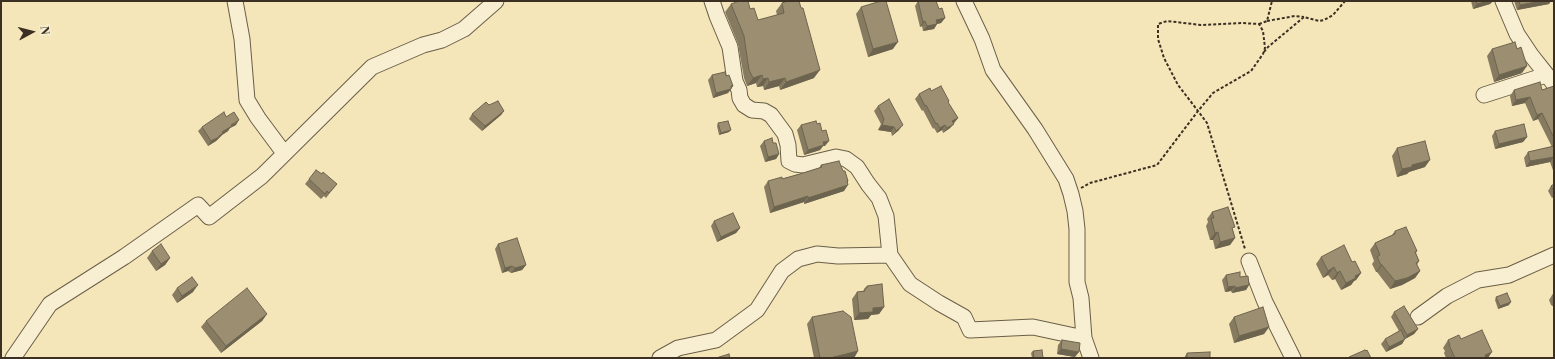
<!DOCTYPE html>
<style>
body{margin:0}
#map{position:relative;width:1555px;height:359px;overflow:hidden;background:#f5e6b9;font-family:"Libre Bodoni",serif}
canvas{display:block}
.frame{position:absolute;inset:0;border:2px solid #3b3023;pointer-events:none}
.north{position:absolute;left:12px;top:12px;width:40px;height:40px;-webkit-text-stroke:3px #f8efd2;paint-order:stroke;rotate:83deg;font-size:11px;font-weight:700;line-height:16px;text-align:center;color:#3b3023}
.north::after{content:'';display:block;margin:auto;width:14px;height:18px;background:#3b3023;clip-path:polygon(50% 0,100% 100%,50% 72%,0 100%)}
</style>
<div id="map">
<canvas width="1555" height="359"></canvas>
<div class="frame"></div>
<div class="north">N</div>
</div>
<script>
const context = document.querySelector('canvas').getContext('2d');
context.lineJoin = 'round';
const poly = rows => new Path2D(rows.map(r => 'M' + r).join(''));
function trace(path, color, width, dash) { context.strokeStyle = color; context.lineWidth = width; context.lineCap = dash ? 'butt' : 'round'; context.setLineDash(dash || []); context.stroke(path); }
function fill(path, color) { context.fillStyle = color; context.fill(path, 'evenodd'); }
const path = poly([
 [1267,21,1295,16,1304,17],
 [1259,24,1267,21,1272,1],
 [1264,52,1268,47,1304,17,1319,21,1324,20,1333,15,1345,1],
 [1081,188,1090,183,1157,165,1198,111,1213,93,1251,71,1263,54,1265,48,1263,31,1259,24,1241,23,1201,25,1167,21,1158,24,1158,39,1164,58,1178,85,1198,111,1207,123,1245,249]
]);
const minor = poly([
 [235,1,242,39,247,100,258,118,284,153],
 [712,1,717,16,730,47,735,81,739,90,740,98,744,105,752,110,764,111,771,115,785,134,788,145,789,161,795,164,803,165,836,157,846,159,857,167,868,184,879,198,886,216,890,255,910,284,939,303,964,317,970,330,1033,327,1084,338,1091,358],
 [964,1,982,39,993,70,1035,129,1066,179,1071,194,1075,211,1077,229,1077,282,1081,298,1084,338],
 [1503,1,1517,34,1531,55,1554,84],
 [1484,95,1546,75],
 [1249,261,1265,302,1293,358],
 [1418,317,1447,296,1478,280,1509,275,1554,255],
 [13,358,50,304,124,257,198,205,209,217,262,176,372,67,423,45,442,40,464,29,496,1],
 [660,358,678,348,716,340,757,310,782,271,798,259,817,254,838,256,890,255]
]);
const wall = poly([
 [918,1,939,9,945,18,941,23,937,24,934,29,923,31,922,26,920,27,915,6],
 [1471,1,1493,1,1490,4,1473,9],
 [1514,1,1551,1,1549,4,1517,10],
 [782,3,814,78,780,90,779,86,764,90,763,86,757,87,756,83,747,86,744,78,738,44,725,12,731,4,750,9,758,20,777,15,776,11],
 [861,7,893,49,868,57,856,14],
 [1492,49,1522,73,1494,82,1487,56],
 [712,75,726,76,733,86,728,93,713,98,708,80],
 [1554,86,1554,173,1550,162,1526,167,1524,158,1528,152,1552,147,1538,119,1533,121,1525,103,1512,106,1510,96,1514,90,1542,90],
 [931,91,949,101,948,103,958,118,950,128,943,133,942,130,937,133,934,128,933,129,923,110,922,111,915,99,919,94],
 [489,105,504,111,501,115,482,131,469,119,472,114],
 [878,106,899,130,892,136,891,132,878,130,881,124,874,111],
 [226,117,236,125,230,128,228,131,222,135,216,141,208,146,198,131,202,127],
 [718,123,729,132,719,135,717,126],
 [817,124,822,131,825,146,823,146,820,150,804,155,797,130,801,125],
 [1495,131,1527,137,1523,142,1495,149,1492,136],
 [764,141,773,143,779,154,776,159,765,162,760,146],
 [1397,148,1425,167,1409,172,1407,174,1397,177,1392,156],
 [821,165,843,171,848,181,844,191,804,204,804,202,770,213,764,187,768,181,782,179,819,168],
 [322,174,337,184,326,198,324,196,321,199,305,184,309,179],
 [1554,184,1554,197,1552,198,1548,191,1551,186],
 [1212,212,1233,230,1235,238,1230,245,1215,249,1213,240,1210,240,1206,226,1208,222,1207,219],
 [714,221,740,228,736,233,717,242,711,226],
 [1395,231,1417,251,1416,253,1419,261,1417,265,1420,271,1415,278,1402,285,1390,289,1377,272,1376,272,1372,264,1374,261,1370,250,1375,243,1392,235],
 [498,244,526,265,522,270,511,273,508,271,502,273,495,249],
 [152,251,170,258,165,265,156,271,147,258],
 [1321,257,1352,262,1361,273,1356,280,1354,281,1351,285,1341,290,1335,279,1332,280,1328,275,1323,278,1316,264],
 [1226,275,1240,277,1249,285,1246,290,1232,293,1231,291,1225,292,1222,280],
 [867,286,884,307,879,314,871,315,868,319,854,320,852,299,857,292,863,291],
 [177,288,193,292,177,303,172,295],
 [1554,292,1554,307,1551,305,1549,300],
 [1496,297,1509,305,1498,309,1495,300],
 [1394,312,1418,329,1414,334,1405,339,1402,344,1386,352,1381,344,1385,339,1399,331,1391,317],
 [267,314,262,321,221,353,201,327,206,321],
 [812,317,858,351,854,358,814,358,807,324],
 [1234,317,1269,327,1264,334,1234,343,1229,324],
 [1461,339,1488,358,1446,358,1444,353,1445,351,1443,348,1448,340],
 [1062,340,1075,357,1057,354,1058,345],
 [1033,351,1043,358,1032,358,1031,353],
 [1187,353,1210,358,1184,358]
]);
const shadedWall = poly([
 [1487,1,1493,1,1490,4,1473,9,1477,4],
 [1542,1,1551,1,1549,4,1517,10,1520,5],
 [945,18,941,23,937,24,934,29,923,31,927,26,936,20],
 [925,21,922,26,920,27,923,22],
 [898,42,893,49,868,57,873,49],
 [1527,66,1522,73,1494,82,1499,75],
 [820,70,814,78,780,90,786,82],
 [762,75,756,83,747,86,753,78],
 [768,78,763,86,757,87,763,79],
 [785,78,779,86,764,90,769,82],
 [731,86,733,86,728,93,713,98,716,93],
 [1530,97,1525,103,1512,106,1516,100],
 [504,111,501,115,482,131,485,126],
 [1542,113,1538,119,1533,121,1537,115],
 [958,118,954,123,949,126,952,121],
 [239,120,236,125,230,128,228,131,222,135,216,141,208,146,211,141,222,132],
 [954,124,950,128,943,133,947,128],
 [882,125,894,127,891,132,878,130],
 [903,125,899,130,892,136,896,131],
 [945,125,942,130,937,133,940,128],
 [731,130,729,132,719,135,721,133],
 [1527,137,1523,142,1495,149,1499,144],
 [829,141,825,146,823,146,820,150,804,155,808,150,823,142],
 [779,154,776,159,765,162,768,157],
 [1554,157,1550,162,1526,167,1530,161],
 [1430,160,1425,167,1409,172,1407,174,1397,177,1402,169,1412,165],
 [848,181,844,186,848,185,844,191,804,204,808,198],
 [808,196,804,202,770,213,774,207],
 [740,228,736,233,717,242,721,237],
 [1218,232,1213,240,1210,240,1215,233],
 [1235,238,1230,245,1215,249,1220,242],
 [170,258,165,265,156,271,161,264],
 [526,265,522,270,511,273,515,268],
 [1381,265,1382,265,1377,272,1376,272],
 [512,266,508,271,502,273,505,268],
 [1334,267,1328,275,1323,278,1328,271],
 [1340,271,1335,279,1332,280,1337,273],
 [1420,271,1415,278,1402,285,1390,289,1395,281],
 [1361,273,1356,280,1354,281,1351,285,1341,290,1346,283,1355,276],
 [198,285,193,292,177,303,182,296],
 [1249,285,1246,290,1232,293,1235,288],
 [1235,286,1231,291,1225,292,1228,287],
 [1511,302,1509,305,1498,309,1500,306],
 [884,307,879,314,871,315,868,319,854,320,859,313,873,308],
 [267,314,262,321,221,353,226,346],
 [1269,327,1264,334,1234,343,1239,336],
 [1418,329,1414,334,1405,339,1402,344,1386,352,1389,347,1405,339,1407,335],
 [1061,349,1079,352,1075,357,1057,354],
 [858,351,854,358,830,358],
 [1492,352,1488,358,1483,358,1485,355]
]);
const building = poly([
 [739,1,748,1,750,9,754,8,758,20,784,13,782,3,788,1,799,1,801,8,803,8,820,70,786,82,785,78,769,82,768,78,763,79,762,75,753,78,749,70,744,36,731,4,739,1],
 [881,1,886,1,898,42,873,49,861,7,881,1],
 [918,1,936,1,939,9,942,8,945,18,936,20,937,24,927,26,925,21,923,22,918,1],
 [1476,1,1487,1,1477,4,1476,1],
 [1519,1,1542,1,1520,5,1519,1],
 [1515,42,1517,49,1521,47,1527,66,1499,75,1492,49,1515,42],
 [725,72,726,76,729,75,733,86,731,86,731,89,716,93,712,75,725,72],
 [1540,82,1542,90,1554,86,1554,138,1542,113,1537,115,1530,97,1516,100,1514,90,1540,82],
 [941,86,949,101,948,102,958,118,952,121,954,124,947,128,945,125,940,128,937,123,936,124,926,105,925,106,919,94,930,88,931,91,941,86],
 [889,99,903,125,896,131,894,127,882,125,884,119,878,106,889,99],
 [498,101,504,111,485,126,472,114,486,102,489,105,498,101],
 [224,112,226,117,234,112,239,120,231,125,232,126,222,132,223,133,219,136,219,137,211,141,202,127,224,112],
 [728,121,731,130,721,133,718,123,728,121],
 [816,121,817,124,820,123,822,131,826,130,829,141,823,142,824,145,808,150,801,125,816,121],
 [1524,124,1527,137,1499,144,1495,131,1524,124],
 [772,138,773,143,776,143,779,154,768,157,764,141,772,138],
 [1425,141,1430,160,1412,165,1412,167,1402,169,1397,148,1425,141],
 [1554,146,1554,157,1530,161,1528,152,1554,146],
 [839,161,843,171,845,171,848,181,847,181,848,185,808,198,808,196,774,207,768,181,782,177,782,179,800,174,822,167,821,165,839,161],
 [316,170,322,174,323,172,337,184,329,193,327,191,325,194,309,179,316,170],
 [1554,184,1554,191,1551,186,1554,184],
 [1228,207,1235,227,1232,228,1235,238,1220,242,1218,232,1215,233,1211,218,1214,218,1212,212,1228,207],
 [733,213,740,228,721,237,714,221,733,213],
 [1406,227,1417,251,1415,252,1419,261,1416,263,1420,271,1407,278,1395,281,1382,265,1381,265,1377,257,1380,255,1375,243,1395,234,1395,231,1406,227],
 [517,238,526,265,515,268,512,266,505,268,498,244,517,238],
 [161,244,170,258,161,264,152,251,161,244],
 [1344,245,1352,262,1355,261,1361,273,1355,276,1356,278,1346,283,1340,271,1337,273,1334,267,1328,271,1321,257,1344,245],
 [1240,272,1240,277,1248,276,1249,285,1235,288,1235,286,1228,287,1226,275,1240,272],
 [192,277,198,285,182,296,177,288,192,277],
 [882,284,884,307,873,308,873,312,859,313,857,292,865,291,865,288,867,288,867,286,882,284],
 [247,288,267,314,226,346,206,321,247,288],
 [1507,293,1511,302,1500,306,1496,297,1507,293],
 [1404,306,1418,329,1407,335,1394,312,1404,306],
 [1263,307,1269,327,1239,336,1234,317,1263,307],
 [843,311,851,317,858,351,830,358,820,358,812,317,843,311],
 [1401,330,1405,339,1389,347,1385,339,1401,330],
 [1482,330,1492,352,1485,355,1486,358,1455,358,1449,345,1450,345,1448,340,1459,335,1461,339,1482,330],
 [1062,340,1080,343,1079,352,1061,349,1062,340],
 [1042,350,1043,358,1034,358,1033,351,1042,350],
 [1365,350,1366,351,1367,350,1371,358,1350,358,1349,357,1365,350],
 [1210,352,1210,358,1187,358,1187,353,1210,352],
 [729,354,730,358,716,358,729,354]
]);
trace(minor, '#6a5e48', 17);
trace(path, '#3b3023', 2, [3, 2]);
trace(minor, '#f8efd2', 15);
fill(wall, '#867b61');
fill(shadedWall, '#6d644f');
fill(building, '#9c8f71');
trace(building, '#6d644f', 1);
</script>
